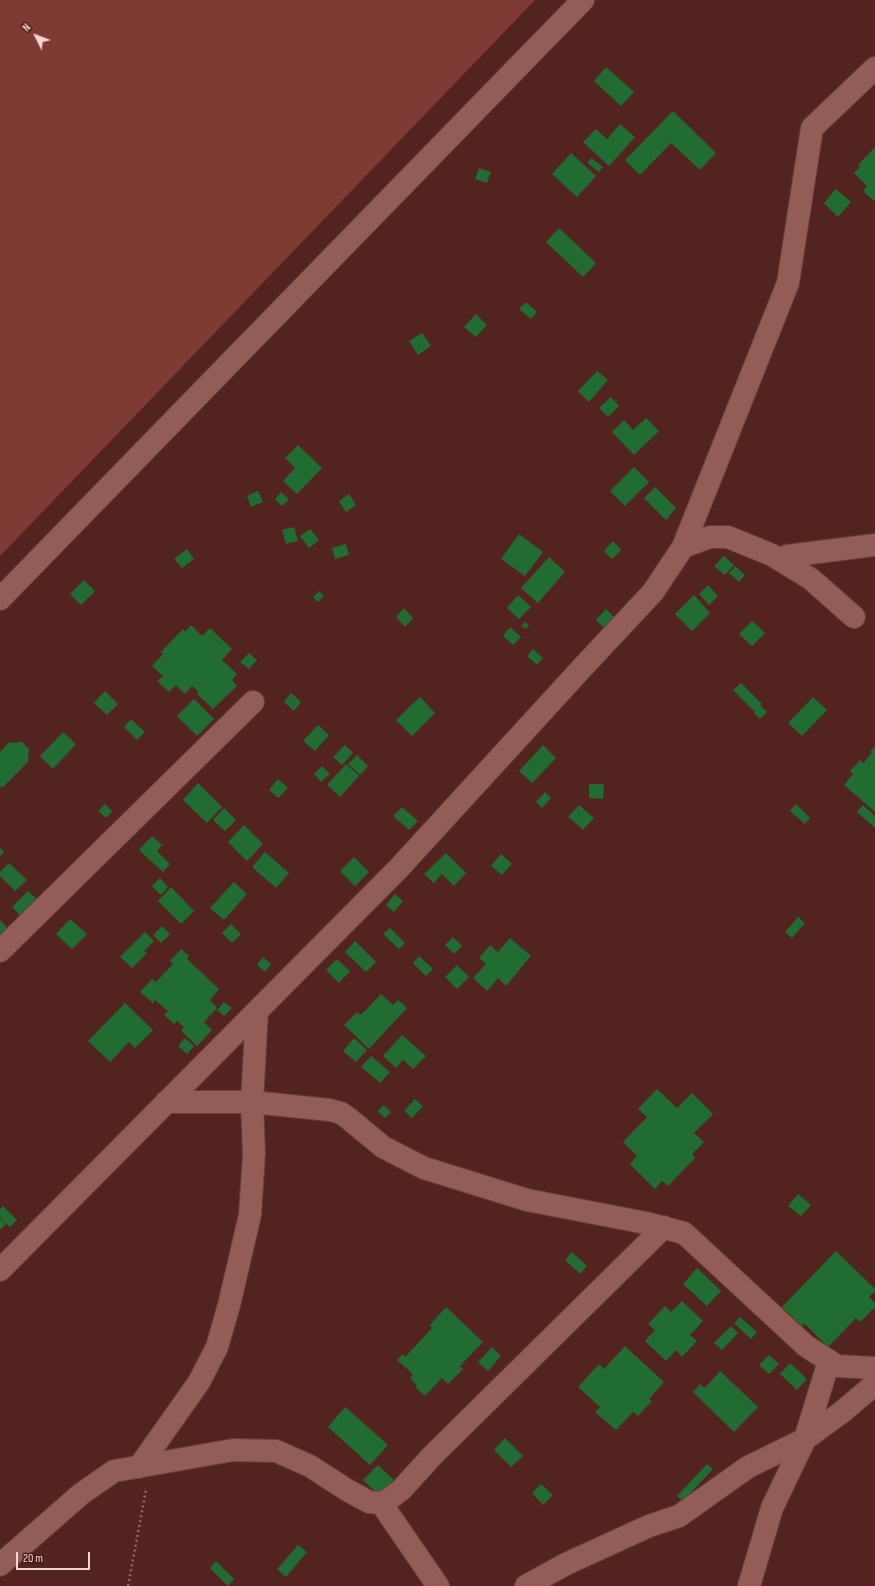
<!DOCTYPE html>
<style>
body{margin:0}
#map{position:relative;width:875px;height:1586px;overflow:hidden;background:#53241f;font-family:"Sofia Sans Condensed",sans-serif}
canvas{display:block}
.north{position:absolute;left:16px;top:16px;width:40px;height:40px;-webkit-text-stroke:3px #481a16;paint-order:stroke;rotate:312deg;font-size:11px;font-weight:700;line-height:16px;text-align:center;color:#f3d4cf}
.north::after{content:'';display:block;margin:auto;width:14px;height:18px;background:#f3d4cf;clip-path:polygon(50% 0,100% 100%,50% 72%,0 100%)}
.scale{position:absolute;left:16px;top:1552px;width:74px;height:18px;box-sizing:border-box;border:2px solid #f3d4cf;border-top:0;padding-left:5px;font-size:12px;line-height:14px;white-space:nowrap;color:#f3d4cf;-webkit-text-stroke:3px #481a16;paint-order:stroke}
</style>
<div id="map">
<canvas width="875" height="1586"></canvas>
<div class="north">N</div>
<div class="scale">20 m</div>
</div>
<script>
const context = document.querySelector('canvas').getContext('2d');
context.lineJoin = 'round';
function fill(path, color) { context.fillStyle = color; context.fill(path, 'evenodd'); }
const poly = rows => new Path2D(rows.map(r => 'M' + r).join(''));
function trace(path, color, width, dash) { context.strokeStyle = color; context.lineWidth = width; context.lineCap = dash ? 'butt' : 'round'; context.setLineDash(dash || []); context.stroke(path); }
const green = poly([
 [0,0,535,0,0,556]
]);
const building = poly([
 [606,67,634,92,621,106,594,81],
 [673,111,716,153,700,170,671,143,640,175,625,160],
 [620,124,635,137,609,166,583,142,596,129,607,139],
 [875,147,875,200,874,201,863,191,867,186,854,173,860,167,858,165],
 [571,153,596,176,577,197,552,174],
 [591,158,603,167,599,172,587,163],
 [479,168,491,172,487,183,475,179],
 [836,189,851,202,838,217,824,203],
 [559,228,596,263,583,277,546,242],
 [526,302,537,312,531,319,519,309],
 [476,314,487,325,476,337,464,327],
 [422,333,431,346,418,355,409,341],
 [597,371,608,380,589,402,578,391],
 [611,397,619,406,608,417,599,408],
 [646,418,659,431,634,455,612,432,624,420,633,430],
 [298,445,322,468,297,494,283,481,295,468,285,458],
 [634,467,649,482,625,506,610,491],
 [655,487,676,508,666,520,644,498],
 [258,491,263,502,251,507,247,496],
 [281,492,289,499,282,506,275,499],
 [349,494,356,505,346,512,339,501],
 [294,527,298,541,286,544,282,530],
 [310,529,319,540,309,548,300,536],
 [519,534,543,552,525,576,501,559],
 [613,541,621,550,612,559,604,551],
 [346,544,349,555,335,559,332,548],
 [187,549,194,559,182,568,174,559],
 [724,556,734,565,725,575,714,566],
 [549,557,565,572,538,603,521,588],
 [735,566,745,575,739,582,729,573],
 [84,580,95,591,81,605,70,594],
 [708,585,718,596,709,605,699,594],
 [319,591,324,596,318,602,313,597],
 [518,595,531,607,519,619,507,608],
 [694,595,710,613,692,631,675,614],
 [404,608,413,618,405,627,396,617],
 [606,609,616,619,605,629,596,620],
 [752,621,765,633,752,646,739,634],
 [525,622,529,625,526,629,521,626],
 [191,625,202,636,210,628,232,649,222,660,237,674,232,680,237,686,213,709,197,694,199,692,192,686,185,694,176,685,169,692,157,681,163,676,152,666,163,654,161,652,183,629,185,632],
 [510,627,521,637,513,645,503,636],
 [533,649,543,658,537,665,527,656],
 [249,653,257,660,249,669,240,662],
 [741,683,762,704,760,705,767,712,760,719,754,713,755,712,733,690],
 [105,691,118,704,107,715,94,703],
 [291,693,301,702,294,711,284,702],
 [420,697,435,713,412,736,396,720],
 [813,697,827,710,802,736,788,723],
 [194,699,214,719,197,736,177,716],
 [131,719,145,732,137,740,124,727],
 [318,725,329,735,315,751,303,741],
 [63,732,76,744,53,769,40,756],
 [22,742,29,749,28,762,3,787,0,786,0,752,8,743],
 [345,745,353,753,342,765,333,757],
 [543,745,556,758,532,783,519,771],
 [875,746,875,812,844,785,853,774,850,771,860,760,863,763,872,753,870,752],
 [357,755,368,766,360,775,348,764],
 [346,764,359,776,340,797,327,785],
 [322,766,330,774,321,782,314,774],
 [278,779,288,788,278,798,269,790],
 [198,783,222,807,207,823,183,800],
 [589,784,604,784,603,799,589,798],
 [545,792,551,798,542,808,536,802],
 [105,804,112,811,106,818,98,811],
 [796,804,810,818,805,824,790,811],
 [579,805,594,818,583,830,568,817],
 [863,805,875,816,875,828,857,812],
 [402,807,418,821,409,830,393,816],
 [224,808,236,820,225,831,213,820],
 [244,825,263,844,247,861,228,842],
 [152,836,162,845,157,851,170,864,163,872,139,850],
 [0,848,4,852,0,857],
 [265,852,289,873,276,888,252,867],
 [446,853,466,873,454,886,442,874,434,883,424,874],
 [501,854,512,864,502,875,491,866],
 [354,857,369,872,355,886,340,871],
 [9,863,27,880,15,891,0,876,0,872],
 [160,878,168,887,161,895,152,886],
 [234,882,247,894,224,920,210,908],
 [171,887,194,911,181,924,158,901],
 [28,891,38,900,21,916,12,907],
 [395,894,403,901,394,912,386,905],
 [798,917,805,923,792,938,785,932],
 [70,919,87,934,72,949,56,934],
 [0,920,8,929,2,935,0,933],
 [231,924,241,934,232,943,222,933],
 [162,926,170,934,161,943,153,935],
 [390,928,405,943,399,949,383,934],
 [145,932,154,941,144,951,147,953,132,968,120,957],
 [453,937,462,946,454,954,445,945],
 [510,938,531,956,506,986,498,978,487,991,473,978,486,964,479,958,490,945,498,952],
 [355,941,376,962,366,972,345,952],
 [181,949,189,956,187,959,219,989,210,1000,217,1008,204,1022,212,1030,197,1046,181,1031,184,1027,177,1021,174,1024,164,1015,168,1011,155,1000,153,1003,140,992,152,979,156,982,173,964,170,961],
 [419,956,433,969,426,976,413,963],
 [263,957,271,964,265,972,257,965],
 [337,959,350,971,339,983,326,970],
 [457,965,469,977,457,989,445,977],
 [381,994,393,1005,398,1000,407,1008,369,1049,344,1025,357,1012,361,1015],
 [224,1002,232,1008,224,1016,217,1010],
 [125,1003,153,1030,135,1048,129,1042,110,1062,88,1041],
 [402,1035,426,1056,413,1069,403,1060,396,1068,383,1056],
 [185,1038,194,1046,187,1054,178,1046],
 [354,1038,367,1050,356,1062,343,1051],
 [371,1056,390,1072,380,1083,361,1067],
 [657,1089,677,1108,692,1093,713,1114,694,1133,704,1142,692,1154,695,1158,668,1186,662,1181,655,1189,630,1164,637,1156,623,1142,647,1117,638,1109],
 [415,1099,423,1106,412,1118,404,1111],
 [383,1105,391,1112,385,1118,378,1111],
 [798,1194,811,1205,801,1216,788,1206],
 [3,1206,17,1220,10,1227,0,1218,0,1209],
 [0,1219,6,1224,0,1230],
 [836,1251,875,1289,875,1291,869,1297,875,1303,875,1307,860,1322,856,1318,828,1347,804,1323,802,1326,782,1307],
 [572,1252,587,1266,580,1274,565,1260],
 [697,1268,721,1291,707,1306,683,1284],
 [682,1301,703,1321,690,1335,697,1341,682,1357,676,1350,666,1361,645,1341,655,1330,648,1324,665,1306,671,1312],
 [446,1307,483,1342,460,1366,463,1369,448,1384,442,1378,425,1396,415,1387,417,1386,410,1378,413,1374,397,1360,403,1354,405,1357,432,1328,430,1325],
 [740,1317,757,1332,751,1339,734,1323],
 [731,1326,738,1333,722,1350,714,1343],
 [625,1346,664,1382,649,1399,652,1401,638,1416,633,1412,616,1430,595,1412,600,1407,578,1387,599,1364,604,1369],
 [492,1347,501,1356,488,1371,478,1362],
 [769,1355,779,1364,769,1374,759,1365],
 [790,1363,807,1379,797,1390,780,1374],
 [720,1371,758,1407,734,1432,693,1392,700,1384,705,1388],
 [345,1407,388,1445,370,1465,328,1427],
 [505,1438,523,1456,511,1467,494,1450],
 [707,1464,713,1469,683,1501,677,1496],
 [378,1465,394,1480,379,1495,363,1480],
 [541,1484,553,1495,543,1505,532,1493],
 [298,1545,307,1552,286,1577,277,1569],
 [216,1561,234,1579,228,1586,210,1568]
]);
const path = poly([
 [128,1586,146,1490]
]);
const minor = poly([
 [683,547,710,537,728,537,772,555,811,579,854,617],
 [787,556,875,545],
 [0,599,583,0],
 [0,951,253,702],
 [166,1102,252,1102,330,1110,341,1113,348,1118,383,1147,424,1168,527,1200,646,1223,684,1233,806,1346,837,1366,875,1368],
 [0,1270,399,868,582,668,653,592,683,547,788,283,812,128,875,68],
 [139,1467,199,1382,217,1347,229,1305,250,1215,254,1154,252,1102,257,1011],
 [381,1503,438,1586],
 [0,1565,81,1494,114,1471,233,1450,276,1451,310,1466,347,1490,369,1502,381,1503,389,1499,401,1490,433,1455,514,1375,664,1227],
 [526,1586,566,1564,649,1526,679,1516,748,1467,805,1439,842,1412,875,1384],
 [749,1586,772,1508,805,1439,829,1361]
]);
fill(green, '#7d3b34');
fill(building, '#206c32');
trace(minor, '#683f3c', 24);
trace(path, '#916964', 2.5, [2, 3]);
trace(minor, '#925d56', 22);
</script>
